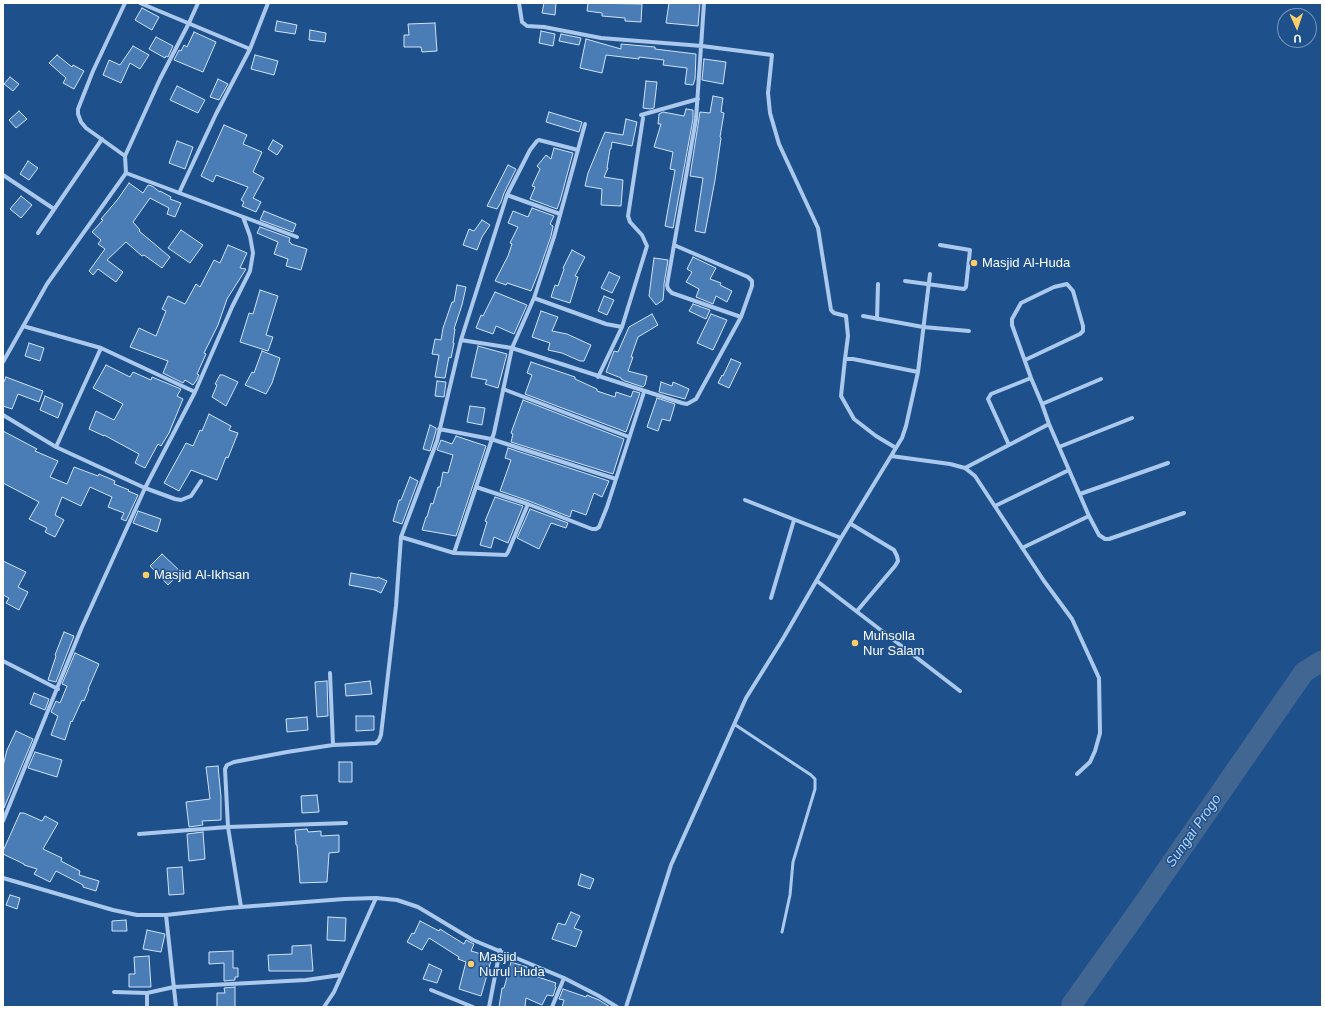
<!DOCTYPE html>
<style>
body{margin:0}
#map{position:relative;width:1325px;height:1010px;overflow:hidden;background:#1e508c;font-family:Helvetica,sans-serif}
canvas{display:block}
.frame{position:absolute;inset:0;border:4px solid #fff;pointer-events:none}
.north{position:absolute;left:1277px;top:8px;width:40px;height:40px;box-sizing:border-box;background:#1e508c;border:1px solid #7896ba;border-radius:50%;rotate:177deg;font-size:11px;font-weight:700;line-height:16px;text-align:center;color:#fff}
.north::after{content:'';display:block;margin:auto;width:14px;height:18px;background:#fcce69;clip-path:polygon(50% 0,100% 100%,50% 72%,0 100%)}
</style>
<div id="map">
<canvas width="1325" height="1010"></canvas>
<div class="frame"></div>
<div class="north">U</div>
</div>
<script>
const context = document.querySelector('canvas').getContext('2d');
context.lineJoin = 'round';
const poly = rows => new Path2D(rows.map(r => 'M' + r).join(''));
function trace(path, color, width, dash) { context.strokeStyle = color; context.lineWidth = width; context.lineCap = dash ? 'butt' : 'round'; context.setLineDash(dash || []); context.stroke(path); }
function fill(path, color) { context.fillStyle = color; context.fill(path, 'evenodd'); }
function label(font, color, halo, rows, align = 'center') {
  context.font = font + ' Helvetica,sans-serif'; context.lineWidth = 3; context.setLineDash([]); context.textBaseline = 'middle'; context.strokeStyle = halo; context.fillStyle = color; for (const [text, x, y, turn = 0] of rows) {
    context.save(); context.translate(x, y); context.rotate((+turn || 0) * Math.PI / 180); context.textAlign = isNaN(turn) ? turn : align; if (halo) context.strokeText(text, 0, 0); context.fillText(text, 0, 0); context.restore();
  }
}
const river = poly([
 [1072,1007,1072,1004,1137,913,1304,672,1322,661]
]);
const building = poly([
 [544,3,556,3,555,15,542,13,544,3],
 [588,3,642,4,641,22,625,21,625,18,602,16,602,13,587,11,588,3],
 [669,3,700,3,698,26,666,23,669,3],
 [142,8,159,17,152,30,135,20,142,8],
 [277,21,297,25,295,34,275,31,277,21],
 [435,23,437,51,422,52,421,47,404,47,404,35,409,35,408,24,435,23],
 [310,30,326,33,325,42,309,40,310,30],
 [541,31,555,34,553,46,539,43,541,31],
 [194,32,216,42,203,72,174,60,179,50,181,51,184,45,187,47,194,32],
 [561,34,581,38,579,45,559,41,561,34],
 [156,37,173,46,168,57,166,56,165,58,149,49,156,37],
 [586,39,621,49,621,44,655,47,655,49,696,54,695,79,693,85,685,84,687,68,663,65,664,60,639,57,639,59,606,55,602,73,580,68,586,39],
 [133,46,149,55,140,69,130,63,121,83,103,75,109,60,120,65,133,46],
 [57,55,72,67,73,65,84,71,74,89,63,83,66,78,49,63,57,55],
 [255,55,278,61,274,75,251,69,255,55],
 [704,59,726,62,723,84,702,80,704,59],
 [10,77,19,84,13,91,4,84,10,77],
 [218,79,228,84,219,100,210,97,218,79],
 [646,81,657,82,654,108,650,109,643,108,646,81],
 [177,86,205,100,198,113,170,100,177,86],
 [713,96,723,98,721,112,724,113,720,137,721,138,715,180,705,233,695,231,703,178,690,176,700,112,710,113,713,96],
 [686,109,693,110,693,119,673,228,665,226,675,170,670,169,673,152,654,147,661,124,658,124,659,114,663,112,684,116,686,109],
 [19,111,27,119,16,128,9,120,19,111],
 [549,112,582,122,579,132,546,122,549,112],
 [626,119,637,122,632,146,612,142,611,149,610,149,607,168,608,168,604,177,623,180,621,206,601,205,602,189,585,186,588,173,605,132,623,135,626,119],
 [224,125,247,135,243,144,262,152,253,172,264,178,253,198,261,202,256,212,242,206,244,202,241,200,248,187,216,175,213,182,201,176,224,125],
 [273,140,283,146,277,155,268,149,273,140],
 [177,141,193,147,185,169,169,163,177,141],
 [554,148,573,153,560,201,557,209,530,199,535,187,532,186,540,169,537,166,546,155,551,159,554,148],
 [28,161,38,168,29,180,20,174,28,161],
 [508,165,516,169,504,193,501,202,497,209,487,206,508,165],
 [129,183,143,193,148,185,152,186,160,192,160,191,171,197,170,199,181,203,175,217,167,214,169,208,150,198,133,222,140,230,139,231,170,257,162,268,144,255,142,256,126,242,107,260,123,272,116,282,98,269,93,275,89,271,105,249,98,244,101,240,92,232,103,220,101,219,118,199,129,183],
 [21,196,32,205,21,218,10,209,21,196],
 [532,208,554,216,550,224,553,226,551,236,539,271,531,291,507,283,506,285,495,281,508,256,512,244,510,243,518,227,508,223,513,211,528,217,532,208],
 [264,211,296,224,293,232,260,220,264,211],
 [482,220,490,225,482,237,477,250,463,245,469,229,474,231,482,220],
 [260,227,290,238,289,242,291,243,291,244,307,249,301,270,286,266,288,259,274,254,278,242,257,233,260,227],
 [181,230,203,245,190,263,168,248,181,230],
 [228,245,247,253,240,268,246,269,227,299,218,325,204,353,206,354,197,374,199,375,196,381,193,385,185,380,183,383,163,373,168,361,130,347,139,328,156,336,166,311,162,309,168,296,185,304,196,284,200,287,214,260,220,263,228,245],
 [572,250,585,257,575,276,578,277,570,303,551,297,555,285,558,286,564,269,563,268,572,250],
 [693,257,716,268,710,279,721,283,720,285,732,291,727,302,716,296,713,304,696,297,699,289,686,282,692,272,687,269,693,257],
 [654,258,668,260,664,284,664,289,663,300,656,305,649,296,654,258],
 [609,272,620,277,612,293,601,288,609,272],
 [457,285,466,287,462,305,454,329,455,329,453,343,454,343,451,358,449,357,445,378,435,377,439,355,432,354,435,339,441,340,443,328,452,302,454,302,457,285],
 [260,290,278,296,266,335,273,337,268,351,240,342,249,313,253,314,260,290],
 [495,292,527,305,514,334,496,326,493,334,476,328,481,315,483,316,495,292],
 [604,296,614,300,607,315,598,311,604,296],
 [693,304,710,310,706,319,689,311,693,304],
 [541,311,558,317,552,331,567,334,591,345,584,361,580,361,562,353,548,350,550,343,532,337,541,311],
 [652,314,658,325,638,337,631,357,633,357,628,371,647,376,645,385,643,387,625,381,621,379,621,378,606,372,614,351,618,352,629,327,652,314],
 [711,314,727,320,713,350,697,343,711,314],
 [29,343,44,348,40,361,25,356,29,343],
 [478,346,507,354,498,388,485,384,487,380,471,377,478,346],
 [262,351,280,358,272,383,266,394,245,385,252,372,254,373,262,351],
 [731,359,741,363,729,388,718,383,722,375,723,376,731,359],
 [531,362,575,377,575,379,597,389,597,391,615,397,616,392,631,397,633,391,640,393,626,432,525,394,532,375,527,373,531,362],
 [106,365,130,377,133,372,151,380,152,377,181,389,177,396,183,399,169,433,161,446,158,444,145,468,135,463,139,454,104,435,104,436,89,429,96,411,114,420,123,404,93,388,106,365],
 [220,375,223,375,238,382,226,406,212,397,217,385,215,384,220,375],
 [6,377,43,391,39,402,18,394,12,409,3,406,3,384,6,377],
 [437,381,446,382,444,397,435,396,437,381],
 [661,382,672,386,673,382,689,389,685,399,659,392,661,382],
 [45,396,63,404,58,418,40,410,45,396],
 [657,398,675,404,670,421,662,419,658,431,647,427,657,398],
 [523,400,624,439,613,474,511,442,513,434,511,433,523,400],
 [470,406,485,408,482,425,467,422,470,406],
 [209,414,231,426,229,430,238,433,228,458,226,457,217,480,191,470,179,491,164,483,186,443,193,446,200,430,202,431,209,414],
 [430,425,436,428,436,431,430,451,423,449,430,425],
 [3,431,37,449,35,451,58,461,50,477,67,484,74,467,98,476,99,474,115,481,114,484,129,490,128,491,138,495,126,521,121,519,124,513,108,507,112,497,90,487,81,506,62,497,55,515,64,520,55,537,45,532,47,528,29,519,39,502,3,483,3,431],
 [456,436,486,446,456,536,422,530,426,517,427,517,431,503,433,504,438,487,440,487,443,472,448,473,453,455,437,450,441,440,452,444,456,436],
 [508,448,609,481,602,497,594,493,586,515,572,510,570,517,529,501,500,491,511,460,505,458,508,448],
 [410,477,418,481,402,524,393,521,399,500,401,500,410,477],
 [495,497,523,506,508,543,494,537,491,548,480,545,487,522,485,521,495,497],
 [530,509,568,523,566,528,551,523,539,549,517,538,530,509],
 [138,511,161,519,157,532,133,523,138,511],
 [162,554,181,572,168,585,150,566,162,554],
 [3,561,26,572,18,587,28,592,19,610,6,603,9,598,3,595,3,561],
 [351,573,377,578,378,577,387,581,381,593,375,590,349,585,351,573],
 [64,632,74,636,56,682,48,680,56,656,55,655,64,632],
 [75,653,99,664,88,689,89,689,84,701,82,700,72,722,71,721,65,740,51,735,58,716,51,712,56,701,60,703,67,686,62,684,75,653],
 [327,681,328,716,317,717,315,682,327,681],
 [370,681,372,694,346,696,345,684,370,681],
 [34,693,49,699,45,710,30,704,34,693],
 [356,716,374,716,374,730,356,731,356,716],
 [307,717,308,730,287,732,286,719,307,717],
 [16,731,33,739,4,808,3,766,7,750,16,731],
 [35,752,62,760,57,777,28,768,35,752],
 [339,762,352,762,352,782,339,782,339,762],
 [218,766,221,797,221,820,202,821,203,825,189,827,186,802,210,799,206,767,218,766],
 [317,795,319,812,302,813,301,796,317,795],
 [20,813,24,813,42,821,45,816,58,823,43,849,62,858,61,861,80,871,79,875,99,881,96,891,83,887,83,885,56,871,50,882,34,874,37,869,24,865,24,864,3,854,3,851,20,813],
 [307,829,308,832,321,831,321,836,339,835,339,852,329,853,327,882,300,883,297,845,296,845,295,830,307,829],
 [203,832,205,859,189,861,187,834,203,832],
 [182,867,184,894,169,895,167,868,182,867],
 [581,874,594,879,590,889,578,885,581,874],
 [10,895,20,898,17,909,6,905,10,895],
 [571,912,580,916,574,928,582,931,576,947,552,939,558,923,565,925,571,912],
 [328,917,346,918,345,941,327,940,328,917],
 [126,920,127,931,112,931,112,921,126,920],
 [420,921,439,931,440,929,464,944,466,940,474,944,471,951,492,957,481,996,459,989,466,962,458,959,459,957,429,938,422,950,407,942,412,933,414,934,420,921],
 [147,930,165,934,161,952,143,949,147,930],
 [311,945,313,971,269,971,268,955,292,954,292,946,311,945],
 [233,951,233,968,238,968,238,977,235,977,235,980,224,981,224,963,209,964,209,952,233,951],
 [149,956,151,987,129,987,129,974,135,974,134,957,149,956],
 [511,962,527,967,526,973,556,983,555,986,556,987,553,996,547,995,542,1005,526,998,525,1007,499,1007,502,988,504,988,511,962],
 [429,964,442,970,437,983,423,979,429,964],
 [235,987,235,1007,217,1007,217,993,225,993,224,988,235,987],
 [563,989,586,997,587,995,599,1000,610,1007,562,1007,564,1000,559,999,563,989]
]);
const service = poly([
 [734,724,811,775,815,779,815,789,793,862,790,895,782,932]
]);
const minor = poly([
 [140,3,250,49,268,3],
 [519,3,522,22,527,26,544,27,601,38,702,46,772,55,768,93,770,113,779,144,818,228,831,310,834,313,846,316,848,336,845,359,853,359,918,372],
 [641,115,698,99],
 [578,150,539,140,537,141,530,150,507,195,461,340,437,441,401,537,454,553,494,433,512,348,534,298,554,237,585,124],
 [125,156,160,79,189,23,198,3],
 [126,173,297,237],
 [3,175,54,209],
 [179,193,216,114,250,49],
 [507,195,560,214],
 [38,233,102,139],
 [674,245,748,277,752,281,752,286,741,317],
 [905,281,964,289,966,287,970,250,940,245],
 [534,298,606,324,622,327,647,246,642,235,630,222,628,216,643,118],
 [863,316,923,327,969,331],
 [877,319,878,284],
 [23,326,101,348,195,392],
 [461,340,512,348,682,403,687,404,696,399,741,317,672,293,668,289,667,285,696,119,704,3],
 [845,359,841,396,854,419,876,436,896,448],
 [1025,360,1080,334,1083,331,1083,326,1073,291,1067,284,1054,287,1021,303,1012,319,1012,325,1031,378,1042,404,1049,424,1089,516,1099,535,1105,539,1109,539,1184,513],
 [3,362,47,284,126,173,125,156,86,128,81,122,78,114,78,109,93,71,125,3],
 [598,377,622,327],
 [503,389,629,437],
 [1042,404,1101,379],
 [3,415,56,447,145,488,175,499,181,500,191,496,201,481],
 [439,429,491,439,616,479],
 [1009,445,988,399,991,394,1031,378],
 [56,447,101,348],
 [1059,447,1132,418],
 [891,456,950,464,965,468,975,476,1044,581,1072,619,1099,678,1100,733,1095,751,1090,762,1077,774],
 [965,468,1049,424],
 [476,487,528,504],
 [1080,494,1168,463],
 [745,500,841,538],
 [995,506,1069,470],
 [851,524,894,550,897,556,898,561,895,566,857,611],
 [1022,548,1089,516],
 [454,553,506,555,508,552,528,504,592,529,596,529,599,527,607,507,644,392],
 [817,581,960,691],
 [771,598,794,520],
 [3,661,58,689],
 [330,673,333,745],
 [3,821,82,627,145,488,195,392,232,307,250,271,253,253,250,236,243,217],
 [139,834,228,827,346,823],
 [3,878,113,910,137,915,166,915,228,908,344,899,376,898,397,900,418,907,473,940,564,978,599,996,617,1007],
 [241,907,228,827,225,769,227,765,234,762,287,752,333,745,376,743,379,740,381,735,396,606,401,537],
 [166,915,176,1007],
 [431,990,473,1007],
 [114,992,147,993,174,987,306,980,341,975],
 [147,993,147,1007],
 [324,1007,334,992,376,898],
 [489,1007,500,950],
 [552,1007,564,978],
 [626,1007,671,865,746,698,784,637,841,538,902,438,906,426,918,372,930,274]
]);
const markers = [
 [974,263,4,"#fcce69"],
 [146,575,4,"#fcce69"],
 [855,643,4,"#fcce69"],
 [471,964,4,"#fcce69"]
];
const poiNames = [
 ["Masjid Al-Huda",982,263],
 ["Masjid Al-Ikhsan",154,575],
 ["Muhsolla",863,636],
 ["Nur Salam",863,651],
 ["Masjid",479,957],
 ["Nurul Huda",479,972]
];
const waterNames = [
 ["Sungai Progo",1194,831,-55]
];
trace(river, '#416691', 21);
fill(building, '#4a7cb6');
trace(building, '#d0e3f9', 1);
trace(service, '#aac9ec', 3);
trace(minor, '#aac9ec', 4);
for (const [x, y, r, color] of markers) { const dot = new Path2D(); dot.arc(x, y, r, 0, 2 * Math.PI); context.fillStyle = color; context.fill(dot); trace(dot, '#1e508c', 1.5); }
label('13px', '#fff', '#1e508c', poiNames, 'left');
label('italic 14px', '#b6d3f3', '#1e508c', waterNames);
</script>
